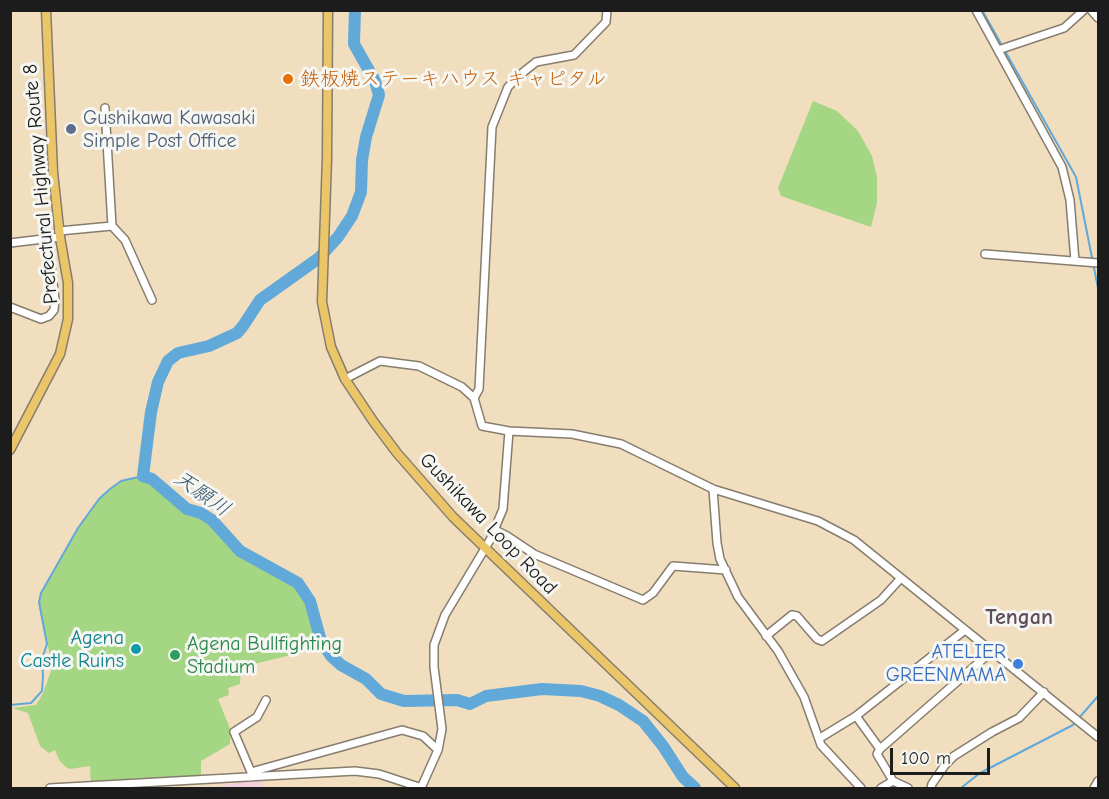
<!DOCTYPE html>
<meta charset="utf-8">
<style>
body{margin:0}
#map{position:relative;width:1109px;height:799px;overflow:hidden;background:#f0debf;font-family:"Comic Neue",sans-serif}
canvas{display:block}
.frame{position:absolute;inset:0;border:12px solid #1c1c1c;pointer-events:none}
.scale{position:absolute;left:890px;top:748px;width:100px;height:27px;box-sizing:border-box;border:3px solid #1c1c1c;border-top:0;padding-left:8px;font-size:18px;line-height:21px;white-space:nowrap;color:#1c1c1c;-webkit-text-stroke:4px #f6f6f2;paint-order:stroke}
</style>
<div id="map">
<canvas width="1109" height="799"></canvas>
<div class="frame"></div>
<div class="scale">100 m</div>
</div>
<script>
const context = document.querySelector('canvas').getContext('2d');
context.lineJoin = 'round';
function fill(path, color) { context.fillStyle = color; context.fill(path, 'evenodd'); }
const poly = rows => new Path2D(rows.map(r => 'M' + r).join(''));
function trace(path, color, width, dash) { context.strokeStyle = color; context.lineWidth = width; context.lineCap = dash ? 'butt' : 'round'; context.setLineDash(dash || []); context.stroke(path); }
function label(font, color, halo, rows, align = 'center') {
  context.font = font + ' "Comic Neue","Klee One",sans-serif'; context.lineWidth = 6; context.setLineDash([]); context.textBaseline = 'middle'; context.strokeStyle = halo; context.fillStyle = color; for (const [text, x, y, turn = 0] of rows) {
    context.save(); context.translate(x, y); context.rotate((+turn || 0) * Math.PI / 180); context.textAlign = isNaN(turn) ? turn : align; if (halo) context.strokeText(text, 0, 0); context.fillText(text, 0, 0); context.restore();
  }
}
const built = poly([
 [262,777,262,788,212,788]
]);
const green = poly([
 [813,101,837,111,858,131,872,156,877,177,877,203,871,227,781,196,778,188],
 [143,476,152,479,187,509,201,513,212,520,233,545,250,558,298,583,310,601,318,630,325,647,241,667,240,684,228,688,229,695,218,699,231,731,230,744,201,761,201,778,91,787,90,766,70,769,66,767,59,760,55,750,49,753,40,746,28,713,12,708,36,705,43,693,51,671,52,664,40,613,39,602,41,593,78,528,99,499,121,481]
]);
const stream = poly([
 [982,10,1076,177,1098,288],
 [10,705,31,703,42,691,43,677,42,659,47,644,39,602,41,593,78,528,99,499,110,489,121,481,143,476],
 [961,788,980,773,1073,725,1098,696]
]);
const river = poly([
 [355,10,354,44,375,81,379,95,366,137,362,160,361,192,352,216,338,237,319,258,260,300,243,326,237,333,209,346,178,353,168,361,158,382,151,412,143,476,152,479,187,509,201,513,212,520,240,551,298,583,310,601,321,641,331,656,341,665,366,679,381,694,404,701,457,700,470,704,486,696,542,689,581,691,600,696,619,705,643,721,663,746,683,777,695,788]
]);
const minor = poly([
 [976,10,1062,167,1070,200,1075,261],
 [1091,10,1098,18],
 [998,50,1064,28,1084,10],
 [105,108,112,226,125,240,152,300],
 [59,231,112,226],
 [10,243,60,237],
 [985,254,1098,263],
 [10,307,41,319,49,316,54,310,55,300,51,266],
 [345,379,380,361,419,366,462,387,474,398,482,426,509,431,572,434,621,444,713,489,818,521,854,540,1098,737],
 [474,398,479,389,492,127,508,87,521,74,536,62,574,55,606,22,607,10],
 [713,489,717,543,720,559,738,597,778,651,804,697,821,745,861,788],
 [495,530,507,536,534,554,643,600,653,593,673,566,726,570],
 [766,636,792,615,797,616,817,639,822,641,881,600,901,578],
 [856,716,880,749],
 [820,738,856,716,965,630],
 [251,772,234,732,257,717,266,700],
 [251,777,251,772,402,730,423,736,438,750],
 [893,781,877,754,880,749,992,651],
 [50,788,355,771,379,774,422,788],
 [421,788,438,750,442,729,434,667,434,645,445,615,490,540,503,509,509,431],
 [881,788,893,781,908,788],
 [931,788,932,784,945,765,954,756,992,732,1019,718,1044,692],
 [1094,788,1098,781]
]);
const major = poly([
 [328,10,327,158,322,302,331,347,345,379,373,421,397,453,453,517,735,788],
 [10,450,60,354,68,319,68,283,60,237,53,172,46,10]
]);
const markers = [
 [288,79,6,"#e8710a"],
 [71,129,6,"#5c6f8a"],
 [136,649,6,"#0f9aa8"],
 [175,655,6,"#2e9e5b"],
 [1018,664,6,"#3f7fe0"]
];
const foodNames = [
 ["鉄板焼ステーキハウス キャピタル",300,79]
];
const serviceNames = [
 ["Gushikawa Kawasaki",83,118],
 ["Simple Post Office",83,141]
];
const streetNames = [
 ["Prefectural Highway Route 8",41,184,-95],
 ["Gushikawa Loop Road",488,524,46]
];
const cultureNames = [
 ["Agena",124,638],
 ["Castle Ruins",124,661]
];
const leisureNames = [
 ["Agena Bullfighting",187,644],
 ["Stadium",187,667]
];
const shopNames = [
 ["ATELIER",1006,652],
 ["GREENMAMA",1006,675]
];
const waterNames = [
 ["天願川",202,494,35]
];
const quarterNames = [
 ["Tengan",1019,618]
];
fill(built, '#f4cfdd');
fill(green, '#a5d684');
trace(stream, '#61a9d8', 2);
trace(river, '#61a9d8', 12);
trace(minor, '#867d6e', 10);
trace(major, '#867d6e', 11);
trace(minor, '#fff', 7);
trace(major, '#ebc669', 8);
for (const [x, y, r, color] of markers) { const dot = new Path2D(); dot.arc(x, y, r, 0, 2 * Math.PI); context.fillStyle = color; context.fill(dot); trace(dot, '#f6f6f2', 2); }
label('20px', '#c56008', '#f6f6f2', foodNames, 'left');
label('20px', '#4e5e75', '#f6f6f2', serviceNames, 'left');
label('20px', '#1c1c1c', '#f6f6f2', streetNames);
label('20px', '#0d838f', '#f6f6f2', cultureNames, 'right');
label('20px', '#27864d', '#f6f6f2', leisureNames, 'left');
label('20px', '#366cbe', '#f6f6f2', shopNames, 'right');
label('italic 21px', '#3b5b71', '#f6f6f2', waterNames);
label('bold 22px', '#604e5c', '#f6f6f2', quarterNames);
</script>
